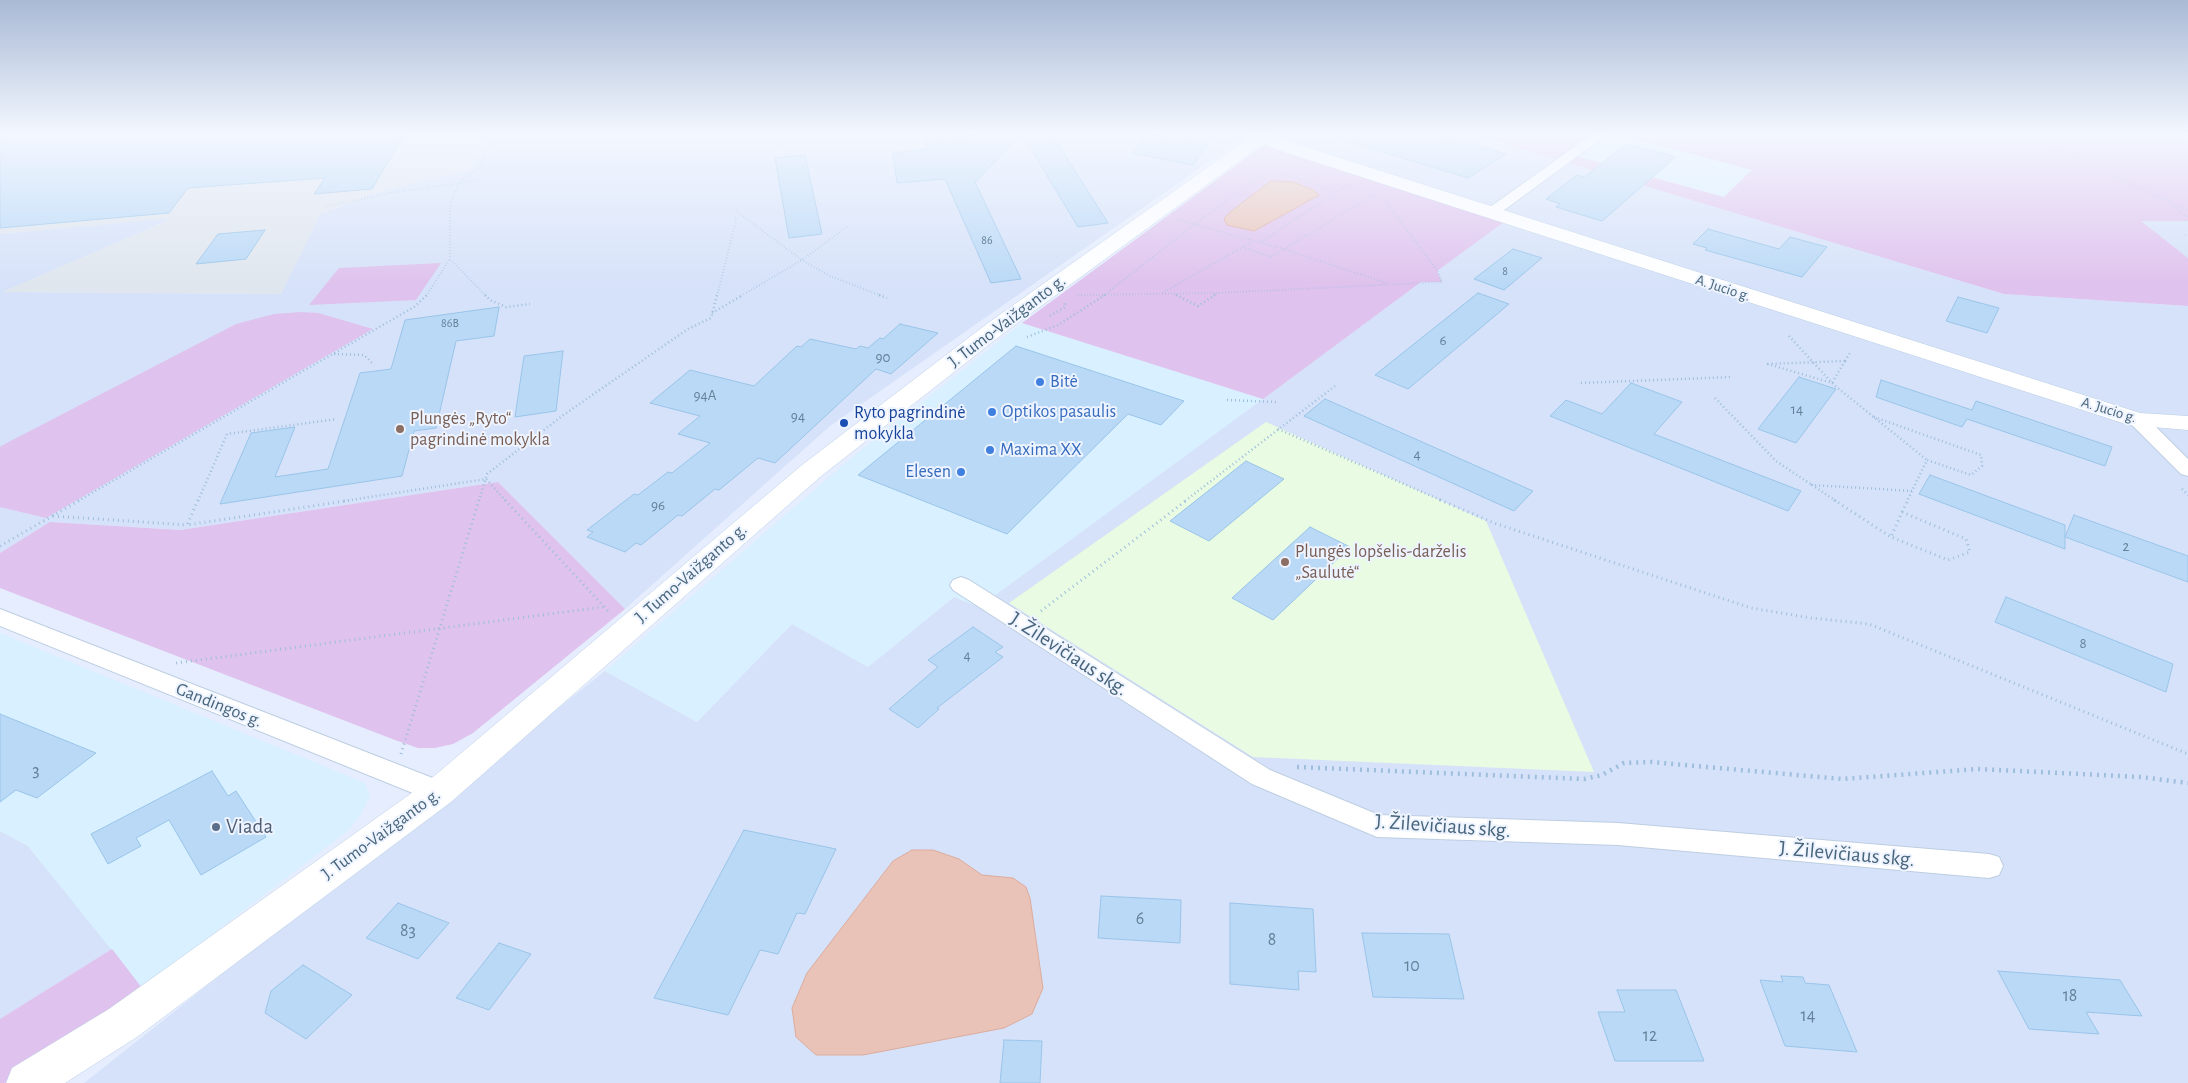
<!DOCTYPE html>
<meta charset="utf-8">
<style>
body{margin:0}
canvas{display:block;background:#e5edfe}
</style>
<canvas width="2188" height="1083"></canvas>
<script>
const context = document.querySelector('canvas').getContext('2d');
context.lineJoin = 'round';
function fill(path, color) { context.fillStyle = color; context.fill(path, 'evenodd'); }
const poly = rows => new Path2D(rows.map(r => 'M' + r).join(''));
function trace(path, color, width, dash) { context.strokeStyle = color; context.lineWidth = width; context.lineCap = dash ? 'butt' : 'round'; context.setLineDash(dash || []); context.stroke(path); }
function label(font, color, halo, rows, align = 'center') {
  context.font = font + ' "Alegreya Sans",sans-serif'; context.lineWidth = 4; context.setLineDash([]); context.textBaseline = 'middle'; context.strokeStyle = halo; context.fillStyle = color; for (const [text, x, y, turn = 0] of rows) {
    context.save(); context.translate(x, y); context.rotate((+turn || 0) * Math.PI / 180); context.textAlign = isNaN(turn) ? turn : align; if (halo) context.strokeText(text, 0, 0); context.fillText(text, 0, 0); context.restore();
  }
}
const residential = poly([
 [485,133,1253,133,1207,163,830,426,625,609,498,482,180,530,51,522,0,553,0,234,176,217,3,292,281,294,320,214,384,190,472,169],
 [1281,133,1469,133,2004,294,2188,306,2188,1083,84,1083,605,671,697,722,792,624,868,667,954,597,979,607,1503,222,1264,145],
 [2140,221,2188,221,2188,258],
 [0,831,28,846,112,949,0,1019]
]);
const commercial = poly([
 [1610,133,1614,133,1753,170,1724,197,1579,157],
 [1022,323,1263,399,979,607,954,597,868,667,792,624,697,722,605,671,851,458],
 [0,633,365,783,370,796,361,814,349,830,142,988,28,846,0,831]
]);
const industrial = poly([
 [485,133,472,169,384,190,320,214,281,294,2,292,174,218,0,234,0,134]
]);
const education = poly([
 [1266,422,1486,521,1594,772,1253,757,1009,603]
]);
const green = poly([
 [1469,133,1610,133,1579,157,1724,197,1752,170,1614,133,2188,133,2188,221,2141,221,2188,258,2188,306,2004,294],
 [1264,145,1504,222,1437,271,1442,282,1421,282,1263,399,1022,323],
 [441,263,416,300,309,305,339,268],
 [301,312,318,313,373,329,46,518,0,507,0,447,3,445,236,324,274,314],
 [498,482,625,609,473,733,453,744,435,748,418,748,395,740,0,588,0,553,50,522,180,530],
 [112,949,142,988,8,1083,0,1083,0,1019]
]);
const water = poly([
 [1271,181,1293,182,1313,190,1319,195,1254,231,1227,225,1224,219,1229,213,1271,181],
 [912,850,933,850,959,859,982,875,1013,878,1026,887,1030,898,1043,988,1032,1014,1004,1028,863,1055,816,1055,796,1037,792,1008,807,973,893,861,912,850]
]);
const building = poly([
 [22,133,405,133,372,189,314,194,325,178,188,188,169,213,0,228,0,135,22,133],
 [994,133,1051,133,1108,223,1078,227,1022,134,975,182,1021,279,991,283,945,179,897,183,893,153,928,149,924,141,994,133],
 [1189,133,1214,133,1193,165,1132,153,1147,134,1185,139,1189,133],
 [1338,133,1436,133,1506,154,1468,178,1337,138,1338,133],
 [1627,144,1676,157,1602,221,1556,207,1560,204,1546,199,1577,175,1584,177,1627,144],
 [805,155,822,234,789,238,775,158,805,155],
 [1708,229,1779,249,1790,237,1827,247,1802,277,1705,250,1707,248,1693,244,1708,229],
 [265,230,246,259,196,264,218,234,265,230],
 [1513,249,1542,258,1504,290,1474,279,1513,249],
 [1478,293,1509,304,1408,389,1375,375,1478,293],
 [1958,297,1999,308,1987,333,1946,321,1958,297],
 [499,307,494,336,456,341,436,428,414,431,402,476,220,504,251,433,295,427,275,477,328,469,360,373,391,369,405,320,499,307],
 [900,324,938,333,891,374,876,369,775,463,758,458,719,490,715,489,682,516,678,515,641,545,636,543,625,552,587,537,593,532,587,530,634,494,638,495,668,472,672,473,710,443,678,434,700,416,650,403,690,370,754,386,797,346,801,347,810,339,856,349,860,346,868,348,880,338,883,339,900,324],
 [1016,346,1184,401,1161,425,1128,414,1007,534,858,475,1016,346],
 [563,351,556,411,515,417,524,356,563,351],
 [1799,377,1836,389,1796,443,1758,429,1799,377],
 [1881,380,1972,410,1976,401,2112,447,2105,466,1967,419,1962,427,1876,397,1881,380],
 [1631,383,1682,402,1654,434,1801,491,1788,511,1550,416,1566,400,1602,414,1631,383],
 [1325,399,1533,491,1514,511,1304,416,1325,399],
 [1246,461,1284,479,1209,541,1170,521,1246,461],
 [1930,475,2065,525,2065,549,1919,494,1930,475],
 [2074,515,2188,556,2188,582,2065,537,2074,515],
 [1310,527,1350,547,1273,620,1232,598,1310,527],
 [2006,597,2173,664,2166,692,1995,622,2006,597],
 [973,627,1003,647,995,652,1003,657,937,708,939,709,918,728,889,709,938,667,928,660,973,627],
 [0,714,96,753,37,798,16,790,0,802,0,714],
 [212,771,228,796,236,791,266,837,201,875,169,820,136,838,141,846,108,864,91,834,212,771],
 [744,830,836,849,805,914,797,913,778,954,760,950,728,1015,654,998,744,830],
 [1101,896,1181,900,1180,943,1098,938,1101,896],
 [398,903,449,923,418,959,366,938,398,903],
 [1230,903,1313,909,1316,972,1298,971,1299,990,1230,984,1230,903],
 [1362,933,1449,934,1464,999,1373,997,1362,933],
 [499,943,531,954,489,1010,456,998,499,943],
 [303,965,352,995,306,1039,265,1013,271,991,303,965],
 [1998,971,2120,980,2142,1016,2086,1012,2099,1034,2029,1029,1998,971],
 [1781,976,1803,977,1805,983,1829,985,1857,1052,1785,1046,1760,980,1783,982,1781,976],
 [1617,990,1676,990,1704,1061,1615,1061,1598,1012,1625,1012,1617,990],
 [1004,1040,1042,1041,1040,1083,1000,1083,1004,1040]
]);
const pathFar3 = poly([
 [776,133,779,148],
 [2023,133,2188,210],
 [1273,170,1338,192],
 [2170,204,2188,217],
 [326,206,396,192,480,180],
 [736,211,802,260,830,276,882,296],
 [1179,220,1284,249,1386,283],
 [2185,235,2188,235],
 [1261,242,1347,185],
 [1243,247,1271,257,1375,194],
 [1162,293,1253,241],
 [1174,294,1178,296],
 [1078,295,1217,293,1442,282,1437,270,1383,198],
 [426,296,450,259],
 [486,296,450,259,450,204,460,182,482,165,492,133],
 [717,296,736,221,734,216],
 [741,296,802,260,848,226],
 [1103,296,1195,224,1258,178,1282,164],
 [1213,296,1216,294]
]);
const pathFar2 = poly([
 [485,295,490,300,506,307,530,304],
 [879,295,887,298],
 [1176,295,1198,306,1215,295],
 [712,313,743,295],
 [1050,316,1065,307,1065,303],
 [1789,336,1834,385,1927,460],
 [1027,337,1058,325,1105,295],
 [334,354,364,355,374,365],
 [1845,361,1832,383,1768,364,1845,361],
 [1845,361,1851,351],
 [1581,383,1732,377],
 [1715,398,1776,461,1812,485],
 [1227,400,1276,402],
 [1874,417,1981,455,1982,466,1971,475,1927,460,1907,501],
 [1278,429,1443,501],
 [2182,489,2188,495],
 [78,501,414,307,427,295],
 [198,501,227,434,337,419],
 [344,501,486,479,506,501],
 [479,501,487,474,562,416,688,329,711,318,717,295],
 [1185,501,1335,386],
 [1836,501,1812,485,1913,491]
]);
const pathFar1 = poly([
 [198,500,187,525,352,500],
 [505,500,609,612],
 [1440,500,1494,523,1751,608,1811,618,1869,624,2188,754],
 [1834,500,1891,537],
 [1902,512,1966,539,1970,552,1948,560,1891,537,1902,512],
 [1902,512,1908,500],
 [53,516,187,525],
 [0,546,80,500],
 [1041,611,1187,500],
 [176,663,603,607],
 [401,754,479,500]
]);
const path = poly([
 [1297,767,1584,779,1602,775,1624,763,1651,762,1842,779,1978,769,2141,777,2188,783]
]);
const street = poly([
 [1594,133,1609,133,1496,216,1486,216,1484,213,1486,210,1594,133],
 [2138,414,2145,416,2188,459,2188,476,2181,474,2131,424,2129,420,2131,416,2138,414],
 [961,577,969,580,1270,770,1379,815,1618,823,1989,854,1999,857,2003,866,1999,875,1989,878,1618,845,1377,837,1252,784,953,590,950,585,953,580,961,577],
 [0,609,448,784,452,792,448,800,439,803,430,800,0,626,0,609]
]);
const secondary = poly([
 [1256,133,1275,133,1274,135,1290,142,2140,413,2188,416,2188,430,2129,425,1278,150,1264,143,1004,333,820,477,451,802,137,1037,65,1083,6,1083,12,1068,109,1009,427,782,802,465,988,323,1256,133]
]);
const markers = [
 [1040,382,5,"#3f7fe0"],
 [992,412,5,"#3f7fe0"],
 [844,423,5,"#1a4fb4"],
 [400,429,5,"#8d6e63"],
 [990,450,5,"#3f7fe0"],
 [961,472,5,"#3f7fe0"],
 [1285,562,5,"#8d6e63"],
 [216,827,5,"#5c6f8a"]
];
const farNumbernames = [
 ["86",987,240],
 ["8",1505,271],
 ["86B",450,323]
];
const farStreetnames = [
 ["A. Jucio g.",1723,288,18],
 ["A. Jucio g.",2109,410,17]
];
const numberNames = [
 ["6",1443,340],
 ["90",883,357],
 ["94A",705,395],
 ["14",1797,409],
 ["94",798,416],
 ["4",1417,454],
 ["96",658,505],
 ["2",2126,546],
 ["8",2083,643],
 ["4",967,655]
];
const streetNames = [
 ["J. Tumo-Vaižganto g.",1007,321,-37],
 ["J. Tumo-Vaižganto g.",691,573,-41],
 ["Gandingos g.",219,705,22],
 ["J. Tumo-Vaižganto g.",381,834,-36]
];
const shopNames = [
 ["Bitė",1050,382],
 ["Optikos pasaulis",1002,412],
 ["Maxima XX",1000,450],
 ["Elesen",951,472,"right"]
];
const transitNames = [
 ["Ryto pagrindinė",854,413],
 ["mokykla",854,434]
];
const educationNames = [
 ["Plungės „Ryto“",410,419],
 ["pagrindinė mokykla",410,440],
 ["Plungės lopšelis-darželis",1295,552],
 ["„Saulutė“",1295,573]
];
const nearNumbernames = [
 ["3",36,771],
 ["6",1140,919],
 ["83",408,931],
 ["8",1272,940],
 ["10",1412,966],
 ["18",2070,996],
 ["14",1808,1016],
 ["12",1650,1036]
];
const nearStreetnames = [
 ["J. Žilevičiaus skg.",1069,654,33],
 ["J. Žilevičiaus skg.",1443,826,4],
 ["J. Žilevičiaus skg.",1847,854,5]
];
const nearServicenames = [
 ["Viada",226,827]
];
fill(residential, '#d6e2f9');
fill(commercial, '#d8f0ff');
fill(industrial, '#e0e6ee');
fill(education, '#e9fbe2');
fill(green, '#dfc2ed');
fill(water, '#eac3b8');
trace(water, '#ddac9d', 1);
fill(building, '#bad9f6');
trace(building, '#99c5ea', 1);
trace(street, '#bdcee2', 2);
trace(secondary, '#bacfe6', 1);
trace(pathFar3, '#9dbedc', 2, [0.5, 2.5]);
trace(pathFar2, '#9dbedc', 2.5, [1, 3]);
trace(pathFar1, '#9dbedc', 3, [1, 4]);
trace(path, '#9dbedc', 4.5, [2, 5]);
fill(street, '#fff');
fill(secondary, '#fff');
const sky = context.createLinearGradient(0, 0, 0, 285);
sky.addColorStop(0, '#a9bad5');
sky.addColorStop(0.47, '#f3f7ff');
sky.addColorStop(1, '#f3f7ff00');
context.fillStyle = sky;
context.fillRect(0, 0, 2188, 285);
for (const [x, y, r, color] of markers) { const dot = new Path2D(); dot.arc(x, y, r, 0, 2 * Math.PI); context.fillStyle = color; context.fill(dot); trace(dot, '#edf3ff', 2); }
label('12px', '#648199', null, farNumbernames);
label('15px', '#47647a', '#edf3ff', farStreetnames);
label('15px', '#648199', null, numberNames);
label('18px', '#47647a', '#edf3ff', streetNames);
label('18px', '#366cbe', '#edf3ff', shopNames, 'left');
label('18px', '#164399', '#edf3ff', transitNames, 'left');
label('18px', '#785e54', '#edf3ff', educationNames, 'left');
label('18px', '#648199', null, nearNumbernames);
label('21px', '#47647a', '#edf3ff', nearStreetnames);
label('21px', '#4e5e75', '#edf3ff', nearServicenames, 'left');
</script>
